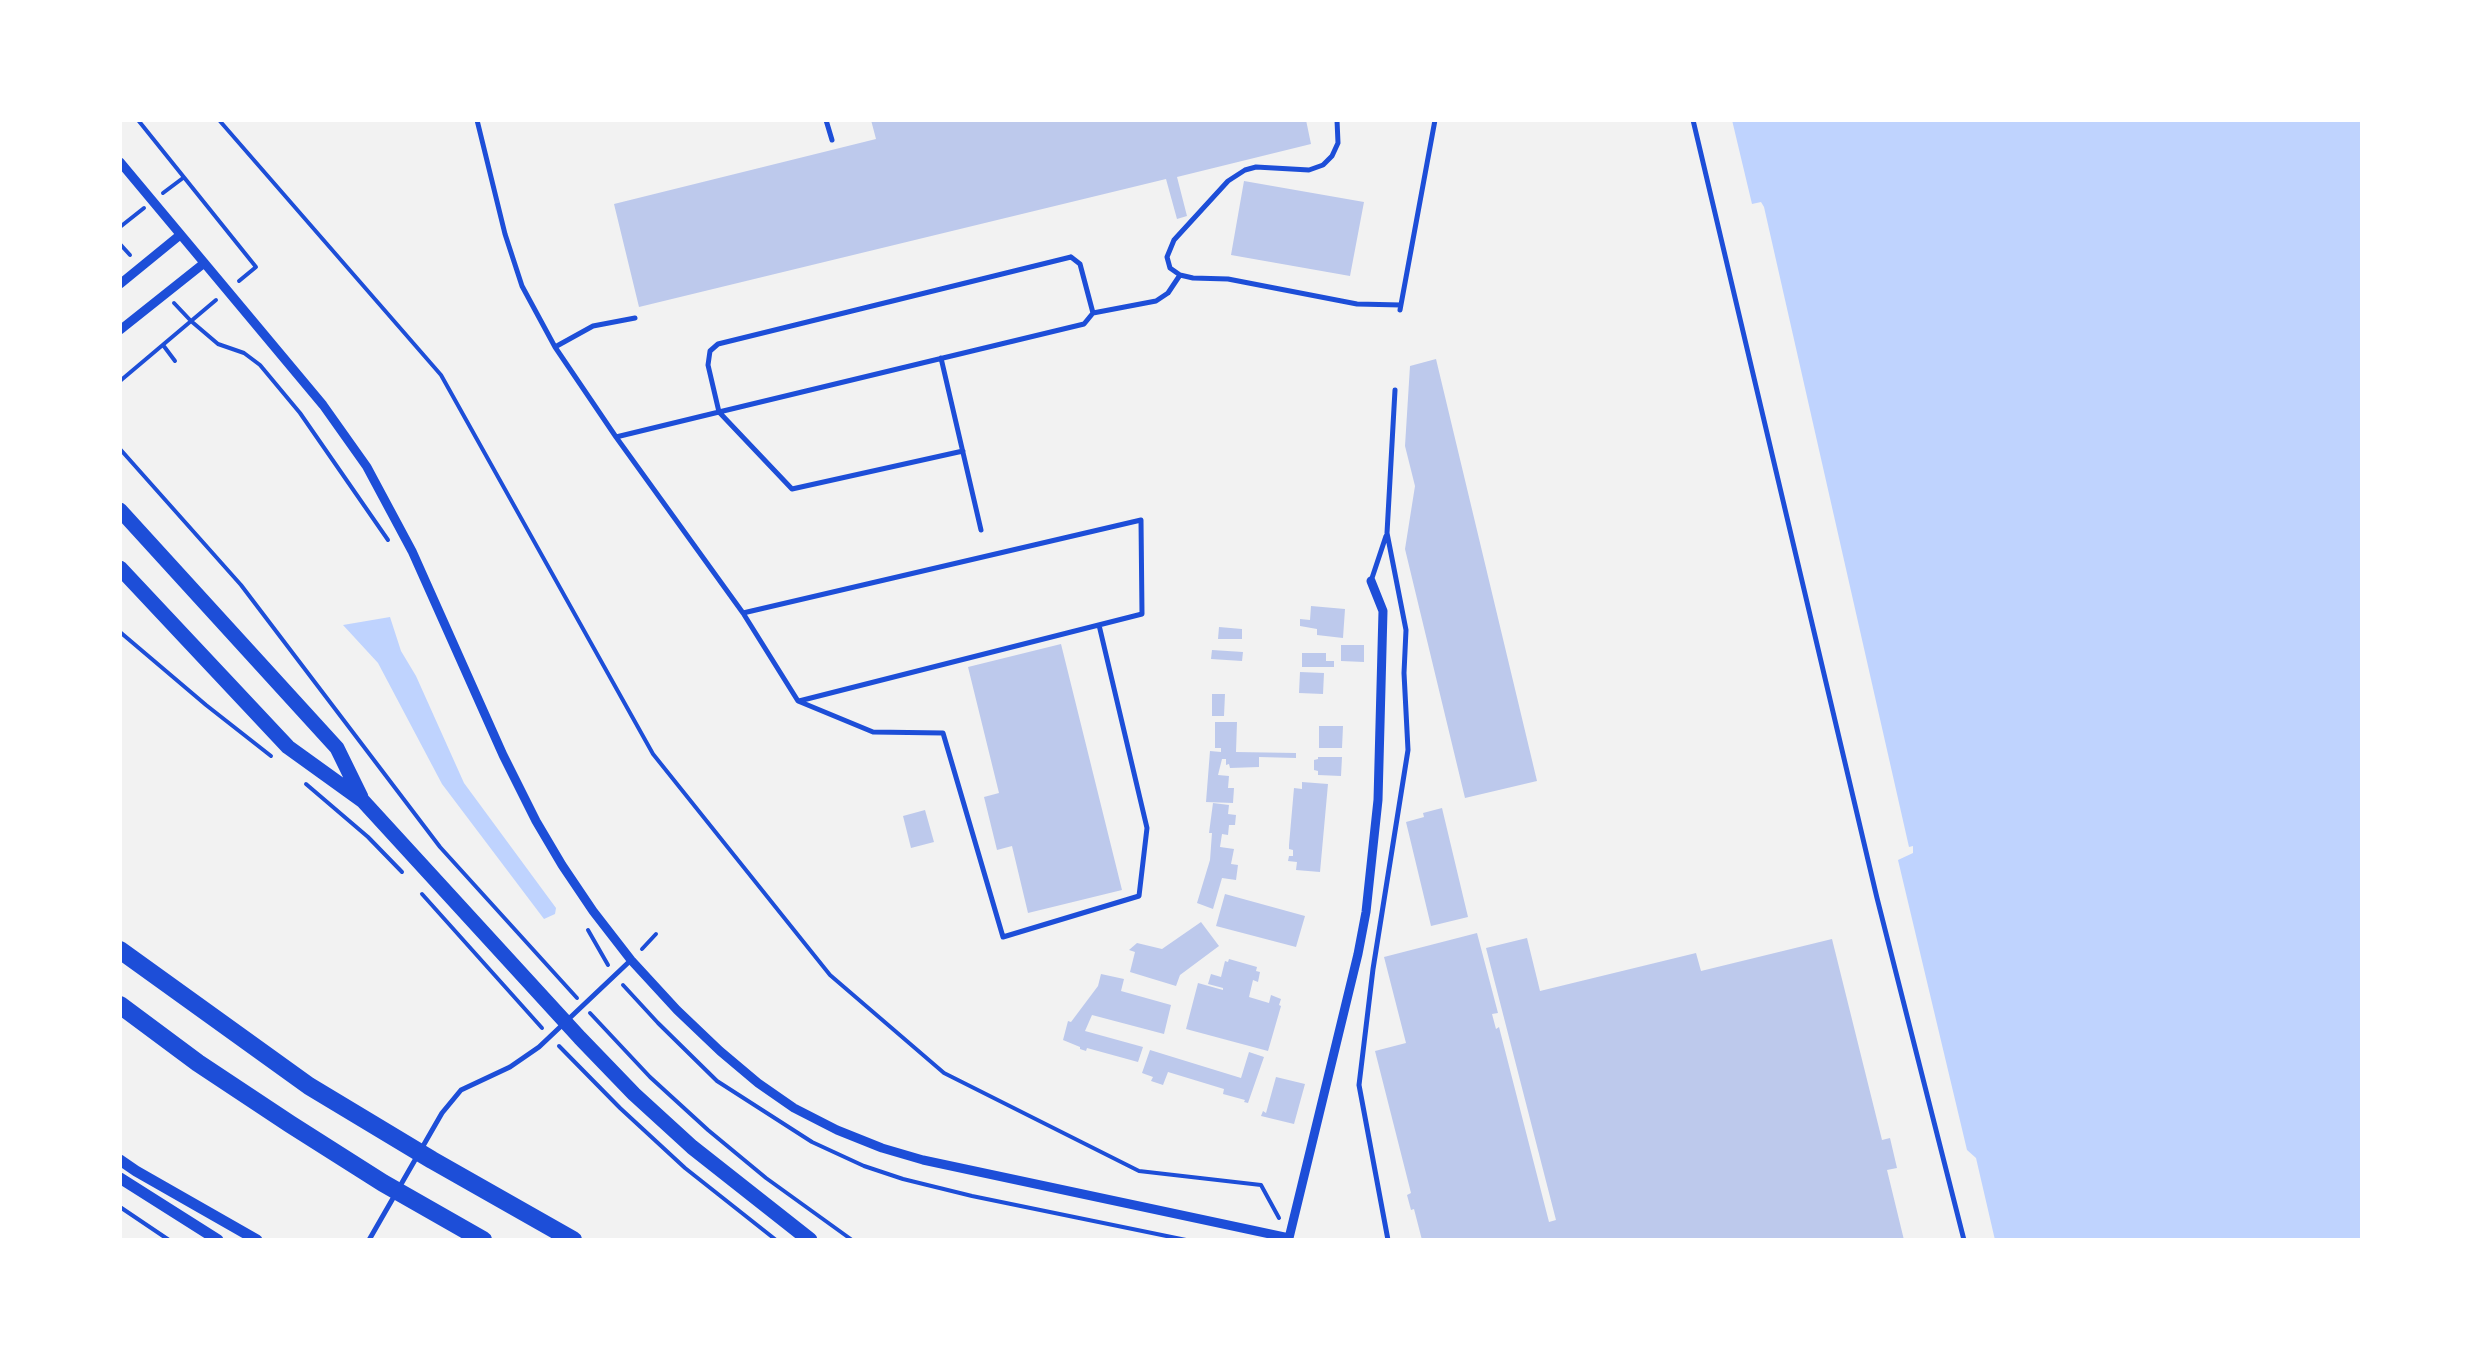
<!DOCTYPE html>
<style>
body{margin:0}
#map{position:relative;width:2482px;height:1360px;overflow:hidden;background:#f2f2f2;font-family:"Varela Round",sans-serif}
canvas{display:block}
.frame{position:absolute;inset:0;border:122px solid #fff;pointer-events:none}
</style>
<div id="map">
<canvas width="2482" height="1360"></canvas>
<div class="frame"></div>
</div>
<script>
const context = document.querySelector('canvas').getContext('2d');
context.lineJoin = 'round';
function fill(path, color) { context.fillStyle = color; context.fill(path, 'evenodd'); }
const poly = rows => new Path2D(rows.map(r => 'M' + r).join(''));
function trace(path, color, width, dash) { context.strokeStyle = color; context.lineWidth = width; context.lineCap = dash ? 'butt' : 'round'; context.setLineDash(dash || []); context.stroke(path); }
const water = poly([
 [1732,120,2362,120,2362,1240,1995,1240,1976,1158,1967,1150,1898,860,1913,853,1913,846,1909,847,1764,207,1761,202,1752,204],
 [390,617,401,651,416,676,464,783,556,908,555,914,544,919,442,784,378,663,343,625]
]);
const building = poly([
 [871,120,1306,120,1311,144,1177,177,1187,216,1177,219,1166,179,639,307,614,204,876,139],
 [1244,181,1364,202,1350,276,1231,255],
 [1436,359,1537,781,1465,798,1405,549,1415,486,1405,446,1410,366],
 [1311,606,1345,609,1343,638,1317,635,1317,629,1300,626,1300,619,1310,620],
 [1219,627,1242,629,1242,639,1218,639],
 [1061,644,1122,890,1028,913,1012,846,997,850,984,797,999,793,968,667],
 [1341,645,1364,645,1364,662,1341,661],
 [1212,650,1243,652,1242,661,1211,659],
 [1302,653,1326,653,1326,661,1334,661,1334,667,1302,667],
 [1300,672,1324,673,1323,694,1299,693],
 [1212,694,1225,694,1224,716,1212,716],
 [1215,722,1237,722,1236,752,1296,753,1296,758,1259,757,1259,767,1230,768,1229,764,1226,765,1226,759,1222,759,1218,775,1229,776,1228,788,1234,788,1233,803,1206,802,1210,751,1221,752,1221,748,1215,748],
 [1319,726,1343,726,1342,748,1319,748],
 [1318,757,1342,757,1341,776,1318,775,1318,771,1314,770,1314,760,1318,759],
 [1302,782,1328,784,1320,872,1296,870,1297,862,1288,861,1289,856,1293,856,1293,850,1289,849,1289,845,1294,788,1302,789],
 [1213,803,1229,805,1228,814,1236,815,1235,825,1229,825,1228,835,1222,834,1220,847,1234,849,1231,864,1238,865,1236,880,1222,878,1213,909,1197,903,1210,860,1212,833,1209,833],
 [1442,808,1468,917,1431,926,1406,822,1424,817,1423,813],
 [925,810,934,842,911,848,903,816],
 [1225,894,1305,916,1296,947,1216,926],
 [1201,922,1219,946,1180,975,1176,986,1130,972,1135,952,1129,950,1137,943,1162,949],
 [1477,933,1498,1013,1492,1014,1496,1029,1499,1027,1549,1222,1556,1220,1486,948,1527,938,1540,991,1696,953,1701,971,1832,939,1882,1140,1890,1138,1897,1168,1887,1170,1904,1240,1422,1240,1414,1209,1411,1210,1407,1195,1411,1193,1375,1051,1406,1043,1384,957],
 [1229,959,1257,967,1256,971,1260,972,1258,982,1253,980,1249,997,1269,1003,1271,995,1281,999,1279,1005,1281,1006,1268,1051,1186,1029,1198,983,1223,990,1223,988,1208,984,1211,974,1221,977,1225,961,1228,962],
 [1101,974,1124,979,1121,991,1171,1005,1164,1034,1092,1015,1085,1031,1143,1047,1138,1062,1087,1048,1086,1051,1080,1049,1080,1047,1063,1040,1068,1021,1071,1022,1098,986],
 [1150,1050,1241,1078,1249,1052,1264,1057,1248,1103,1244,1102,1245,1100,1223,1094,1224,1089,1168,1072,1163,1085,1151,1081,1153,1077,1142,1073],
 [1276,1077,1305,1084,1294,1124,1261,1116,1263,1111,1266,1113]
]);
const path = poly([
 [138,120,256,267,239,281],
 [219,120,441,375,653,754,830,975,944,1073,1139,1171,1261,1185,1279,1218],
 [163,193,183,178],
 [120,227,144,208],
 [120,244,130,255],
 [174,303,191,321,218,344,244,353,260,365,300,413,388,540],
 [163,345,175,361],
 [120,381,216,300],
 [120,449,241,585,440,847,577,998],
 [120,632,206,705,271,756],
 [306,784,368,837,402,872],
 [422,894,542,1028],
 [588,930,608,965],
 [642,949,656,934],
 [623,985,658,1023,717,1081,812,1142,864,1166,903,1179,972,1196,1186,1240],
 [590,1013,650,1077,708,1130,766,1178,852,1240],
 [559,1046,620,1108,685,1168,776,1240],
 [120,1207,169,1240]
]);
const service = poly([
 [477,120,505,234,522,286,555,347,616,437,743,613,798,701,873,732,943,733,1003,937,1139,896,1147,828,1099,625],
 [826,120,832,140],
 [1337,120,1338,143,1332,156,1323,165,1309,170,1256,167,1245,170,1228,181,1174,240,1167,257,1170,268,1180,275,1193,278,1228,279,1357,304,1401,305],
 [1693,120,1877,898,1964,1240],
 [1071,257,1080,264,1093,313,1084,324,719,412,708,365,710,351,718,344,1071,257],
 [1400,310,1435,120],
 [1093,313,1156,301,1168,293,1180,275],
 [555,347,593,326,635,318],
 [941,358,981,530],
 [616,437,719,412,792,489,963,451],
 [1371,581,1386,536],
 [743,613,1141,520,1142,614,799,701],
 [369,1240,442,1113,461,1090,510,1067,539,1047,631,960],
 [1388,1240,1359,1085,1373,969,1408,750,1404,673,1406,630,1387,533,1395,390]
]);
const minor = poly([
 [120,162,323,405,367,467,412,551,503,755,536,821,562,865,593,911,631,960,677,1010,720,1051,758,1083,794,1108,837,1130,882,1148,923,1160,1289,1238,1358,954,1366,912,1378,800,1383,611,1371,581],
 [120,284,180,235],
 [120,330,203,264]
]);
const tertiary = poly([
 [120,1160,136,1171,257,1240],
 [120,1178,218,1240]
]);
const primary = poly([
 [120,510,337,748,361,797],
 [120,568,288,747,363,801,580,1038,634,1094,692,1147,810,1240]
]);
const motorway = poly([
 [120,950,309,1086,432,1160,573,1240],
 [120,1005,198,1063,290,1124,383,1183,483,1240]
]);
fill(water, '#bfd3fe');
fill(building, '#bdc9ec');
trace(path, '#1d4ed8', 4);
trace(service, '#1d4ed8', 5);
trace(minor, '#1d4ed8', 9);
trace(tertiary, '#1d4ed8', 11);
trace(primary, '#1d4ed8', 15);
trace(motorway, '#1d4ed8', 18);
</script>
